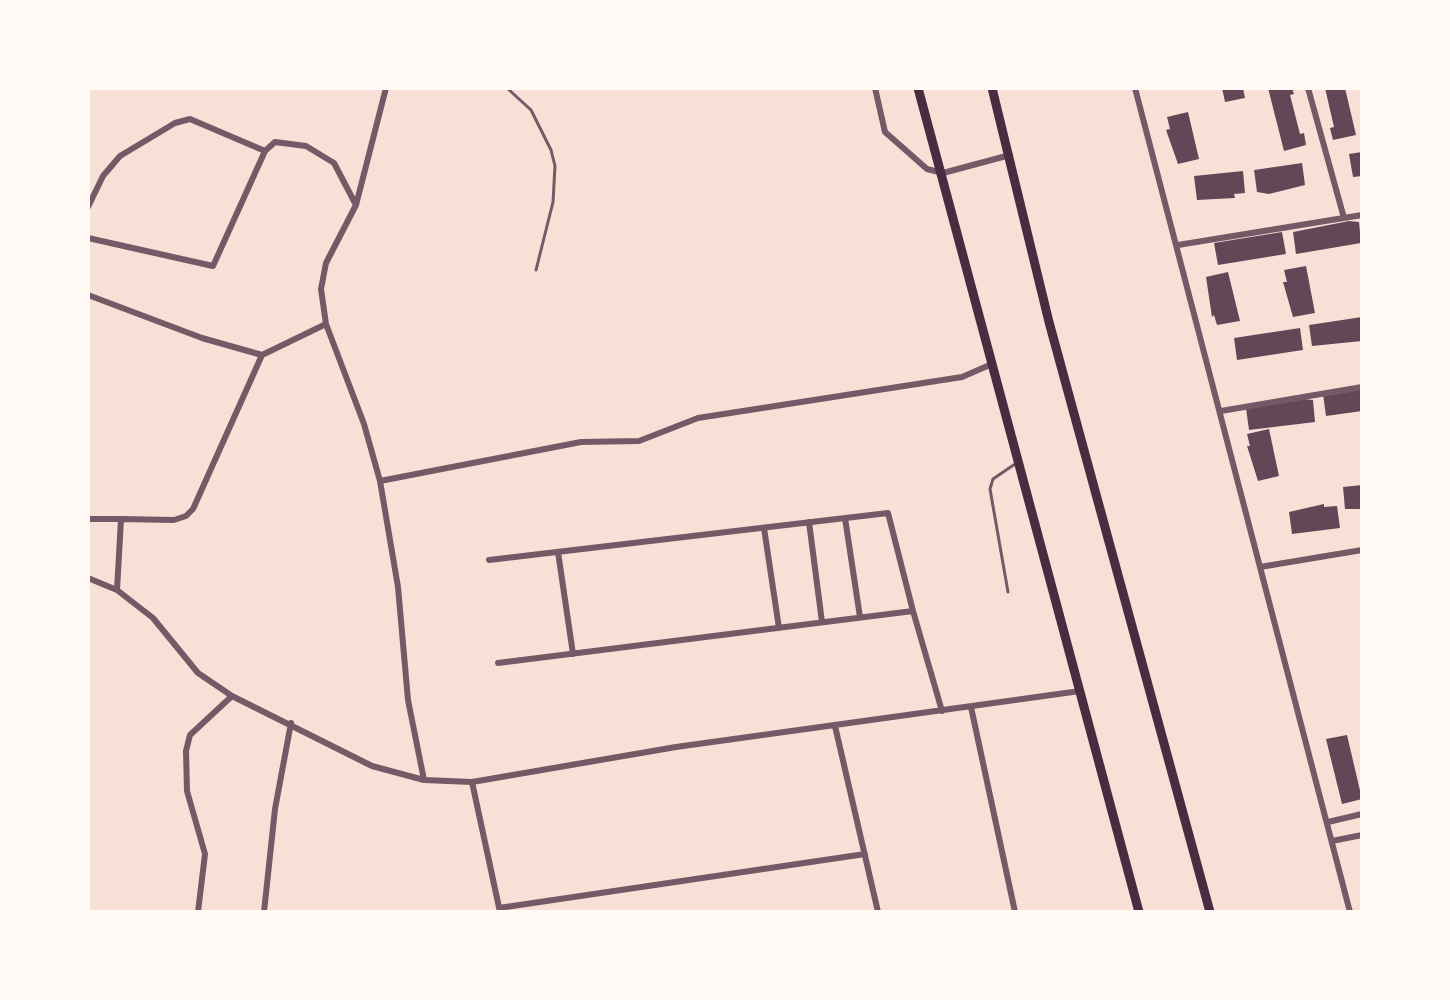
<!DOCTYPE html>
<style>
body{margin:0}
#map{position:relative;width:1450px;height:1000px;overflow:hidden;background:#f7e1d7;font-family:"Asap Condensed",sans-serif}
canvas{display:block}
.frame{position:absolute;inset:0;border:90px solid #fffaf5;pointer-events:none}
</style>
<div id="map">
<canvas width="1450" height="1000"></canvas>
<div class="frame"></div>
</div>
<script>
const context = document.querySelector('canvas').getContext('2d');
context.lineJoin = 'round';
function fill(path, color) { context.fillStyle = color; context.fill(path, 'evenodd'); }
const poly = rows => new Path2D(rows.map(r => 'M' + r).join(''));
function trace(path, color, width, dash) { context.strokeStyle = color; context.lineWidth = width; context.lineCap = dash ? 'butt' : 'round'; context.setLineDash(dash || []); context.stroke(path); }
const building = poly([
 [1222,88,1243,88,1245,98,1225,102],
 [1268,88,1292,88,1294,94,1290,95,1300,134,1304,133,1306,145,1284,151],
 [1325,88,1345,88,1356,135,1333,140,1330,128,1334,127],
 [1188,112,1199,159,1178,164,1166,130,1170,129,1167,117],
 [1362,152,1362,176,1353,177,1349,154],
 [1302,163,1305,185,1269,194,1257,192,1254,170],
 [1243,171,1245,193,1234,194,1235,198,1197,200,1194,176],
 [1349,221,1359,222,1361,243,1296,254,1293,232],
 [1282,232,1286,254,1218,265,1214,243],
 [1306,266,1315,313,1293,317,1283,282,1287,282,1284,270],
 [1228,272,1240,321,1217,325,1214,315,1212,317,1206,277],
 [1362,317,1362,341,1312,346,1309,325],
 [1300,328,1303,350,1237,360,1234,338],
 [1362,389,1362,411,1326,416,1323,394],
 [1303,399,1313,400,1315,422,1249,430,1246,408],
 [1269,429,1279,476,1258,481,1247,446,1250,446,1247,434],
 [1362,485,1362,509,1345,509,1343,487],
 [1324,504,1324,507,1337,506,1340,528,1292,534,1289,512],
 [1347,735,1362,799,1342,804,1326,739]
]);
const service = poly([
 [507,88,531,110,551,150,555,166,553,202,536,270],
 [1008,592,990,489,993,479,1015,464]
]);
const minor = poly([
 [386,88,356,205,326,263,321,289,326,324,364,424,380,481,398,587,408,700,424,780],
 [875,88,885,132,927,169,943,173,1010,155],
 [1135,88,1350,912],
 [1308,88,1344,218],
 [88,207,103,176,120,156,175,123,190,119,265,151],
 [88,238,213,266,265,151,275,142,306,146,334,163,356,205],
 [1178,245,1362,215],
 [88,295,202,338,262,355,326,324],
 [1221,411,1362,387],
 [380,481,581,442,639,441,698,418,962,377,992,364],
 [845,518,860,617],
 [88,519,121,519,117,590,153,618,198,673,232,696,372,766,424,780,472,782,500,912],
 [121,519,174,520,186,516,193,509,262,355],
 [809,522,822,622],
 [764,528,779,628],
 [558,552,573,654],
 [489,560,888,513,913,611],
 [1260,567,1362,550],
 [88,578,117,590],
 [498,663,913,611,942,711],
 [971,707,1015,912],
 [835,726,878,912],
 [472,782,676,747,1080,691],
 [1328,822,1362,814],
 [1332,841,1362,835],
 [499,908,865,854],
 [198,912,205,854,187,791,186,751,190,735,232,696],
 [264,912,275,809,291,723]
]);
const primary = poly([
 [918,88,1139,912],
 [992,88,1049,322,1210,912]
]);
fill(building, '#644757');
trace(service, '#755966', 3);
trace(minor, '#755966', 6);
trace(primary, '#4a2c40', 9);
</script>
